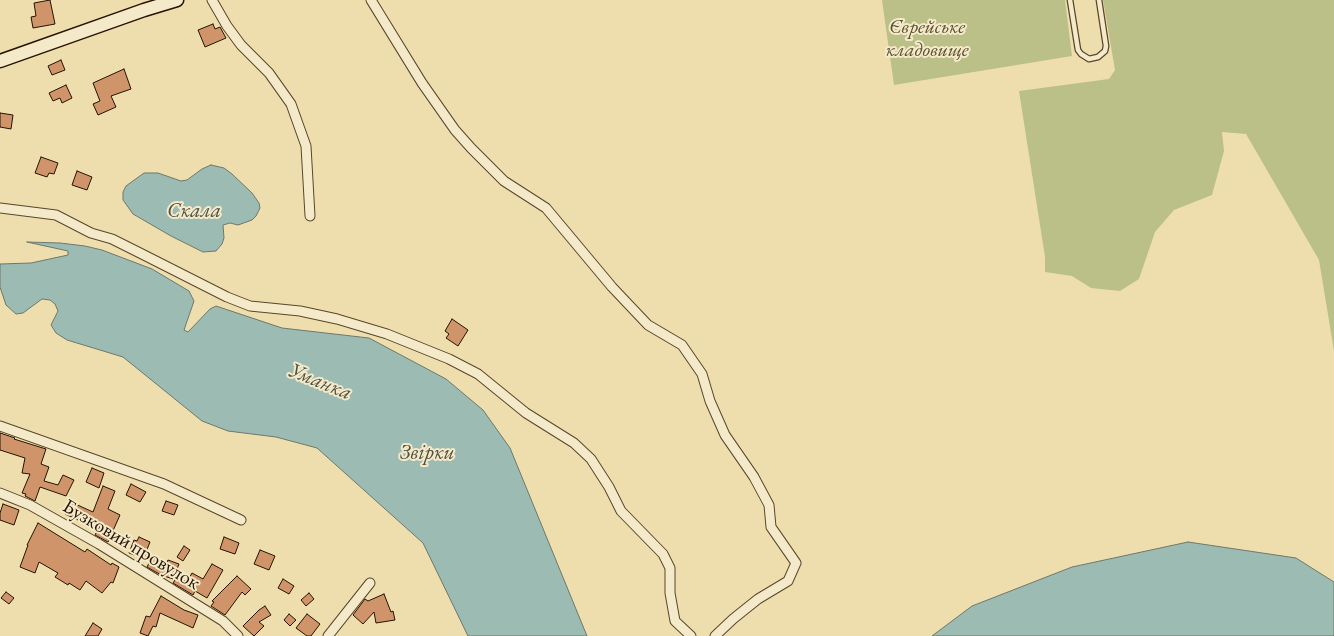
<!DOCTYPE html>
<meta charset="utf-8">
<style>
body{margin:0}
canvas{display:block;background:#eedead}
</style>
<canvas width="1334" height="636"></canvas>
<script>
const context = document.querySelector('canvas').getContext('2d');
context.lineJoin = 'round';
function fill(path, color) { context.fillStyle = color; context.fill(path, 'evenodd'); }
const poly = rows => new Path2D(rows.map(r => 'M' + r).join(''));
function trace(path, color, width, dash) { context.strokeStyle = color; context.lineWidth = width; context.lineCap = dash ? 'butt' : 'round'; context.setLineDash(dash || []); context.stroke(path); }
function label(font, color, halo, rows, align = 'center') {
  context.font = font + ' "EB Garamond",serif'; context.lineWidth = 4; context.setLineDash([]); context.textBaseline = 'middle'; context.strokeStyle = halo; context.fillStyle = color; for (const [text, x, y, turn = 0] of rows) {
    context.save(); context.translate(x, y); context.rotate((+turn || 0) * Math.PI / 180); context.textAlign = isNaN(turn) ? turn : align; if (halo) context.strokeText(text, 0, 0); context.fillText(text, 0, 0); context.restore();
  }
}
const green = poly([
 [882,0,1065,0,1072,56,894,85],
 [1103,0,1334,0,1334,351,1319,260,1246,134,1222,132,1224,151,1212,195,1174,210,1155,232,1139,279,1120,291,1091,288,1072,276,1045,272,1045,257,1019,91,1109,79,1115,70]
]);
const water = poly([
 [211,165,224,168,232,174,252,193,259,203,260,208,256,216,252,220,238,225,230,223,223,225,224,238,222,244,216,251,203,252,171,236,133,214,123,200,123,192,126,186,144,173,158,173,181,181,187,180,202,169,211,165],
 [27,242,60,243,85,246,102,250,152,269,189,291,194,301,184,330,188,332,210,309,216,306,282,328,369,338,446,379,483,410,510,448,587,636,468,636,423,543,317,448,276,437,228,431,202,421,123,357,67,340,56,333,51,325,58,311,55,304,50,300,42,299,23,313,16,314,6,305,0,287,0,264,31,263,68,255,68,251,27,242],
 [1188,542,1296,558,1334,582,1334,636,932,636,972,606,1072,567,1188,542]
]);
const building = poly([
 [50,0,55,24,33,28,31,17,36,16,34,3,50,0],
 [213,24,215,29,220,27,226,38,205,47,198,30,213,24],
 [61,60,65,70,52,75,48,66,61,60],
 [124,69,131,89,111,96,116,107,98,115,93,104,100,101,93,83,124,69],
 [66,85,72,98,62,103,60,98,53,101,49,93,66,85],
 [0,113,13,115,11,129,0,127,0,113],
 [41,157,58,163,54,174,49,173,47,177,35,173,41,157],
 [77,171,92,177,87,190,72,185,77,171],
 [452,319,468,330,458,346,446,338,449,334,445,331,452,319],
 [0,433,15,438,14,439,46,449,41,464,49,467,44,481,58,485,63,475,74,480,66,496,40,487,35,501,25,496,26,494,22,493,30,474,22,473,25,458,0,450,0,433],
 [92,468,104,473,99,488,86,482,92,468],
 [131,484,146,492,140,502,126,495,131,484],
 [103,486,115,491,108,509,120,515,108,542,95,535,100,526,80,516,78,520,65,514,71,502,93,512,103,486],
 [166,501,178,505,174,515,162,511,166,501],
 [3,504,19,510,14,525,0,520,0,513,3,504],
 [38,523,85,552,87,549,111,565,112,563,119,567,113,583,111,582,102,593,86,581,80,590,69,583,68,585,55,577,58,573,39,562,35,573,20,567,28,545,27,545,38,523],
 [139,537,150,542,146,552,166,565,168,560,179,564,173,579,161,575,147,567,150,561,129,553,134,540,137,541,139,537],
 [224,537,239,543,235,554,220,549,224,537],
 [184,546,190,550,183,561,177,557,184,546],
 [260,550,275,556,269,570,254,564,260,550],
 [212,564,223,570,207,598,195,591,193,595,173,583,177,577,187,582,192,573,203,579,212,564],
 [237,576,251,589,245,595,242,592,225,615,211,606,214,602,212,601,237,576],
 [283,579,294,586,289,594,278,588,283,579],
 [6,592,14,598,9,604,1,598,6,592],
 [309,593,314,599,306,606,301,600,309,593],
 [384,594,391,612,393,611,395,620,376,623,374,612,363,624,353,615,365,599,368,601,384,594],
 [161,596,184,610,198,615,193,628,160,613,156,627,153,626,148,636,140,633,146,616,150,617,161,596],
 [265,606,271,615,259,622,264,626,254,636,243,626,259,610,265,606],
 [289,614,296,620,290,626,284,620,289,614],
 [307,614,320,624,311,636,307,636,296,628,307,614],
 [93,623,102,629,98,636,85,636,93,623]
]);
const service = poly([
 [1070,0,1078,50,1081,54,1089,59,1098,57,1105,51,1106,46,1099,0]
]);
const minor = poly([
 [212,0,227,26,241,45,269,73,291,104,306,146,310,216],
 [371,0,422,83,455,130,471,148,504,181,546,208,612,287,648,325,682,345,702,374,710,401,725,435,754,477,769,505,771,527,796,563,788,581,758,599,733,619,715,636],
 [0,208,56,215,91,233,112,239,142,254,227,297,250,306,300,311,337,319,387,334,449,359,478,374,526,413,574,443,591,459,609,487,621,511,663,554,670,568,670,593,675,621,691,636],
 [0,426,164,484,241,520],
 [0,493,30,505,99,544,223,621,238,636],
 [328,636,370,583]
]);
const secondary = poly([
 [0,61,144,10,177,0]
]);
const parkNames = [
 ["Єврейське",927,28],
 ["кладовище",927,51]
];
const streetNames = [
 ["Бузковий провулок",131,545,31]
];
const waterNames = [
 ["Скала",194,211],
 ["Уманка",320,382,22],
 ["Звірки",427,453]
];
fill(green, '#bbc088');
fill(water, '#9cbbb2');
trace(water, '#6d786b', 1);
fill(building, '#cf9469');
trace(building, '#261300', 1);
trace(service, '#58462b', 7);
trace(minor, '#58462b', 11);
trace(secondary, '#261300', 15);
trace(service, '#f4eaca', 4.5);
trace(minor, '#f4eaca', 9);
trace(secondary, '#f4eaca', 12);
label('italic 20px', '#5a5030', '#f4eaca', parkNames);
label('20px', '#261300', '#f4eaca', streetNames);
label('italic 21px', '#4f4e3e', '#f4eaca', waterNames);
</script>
